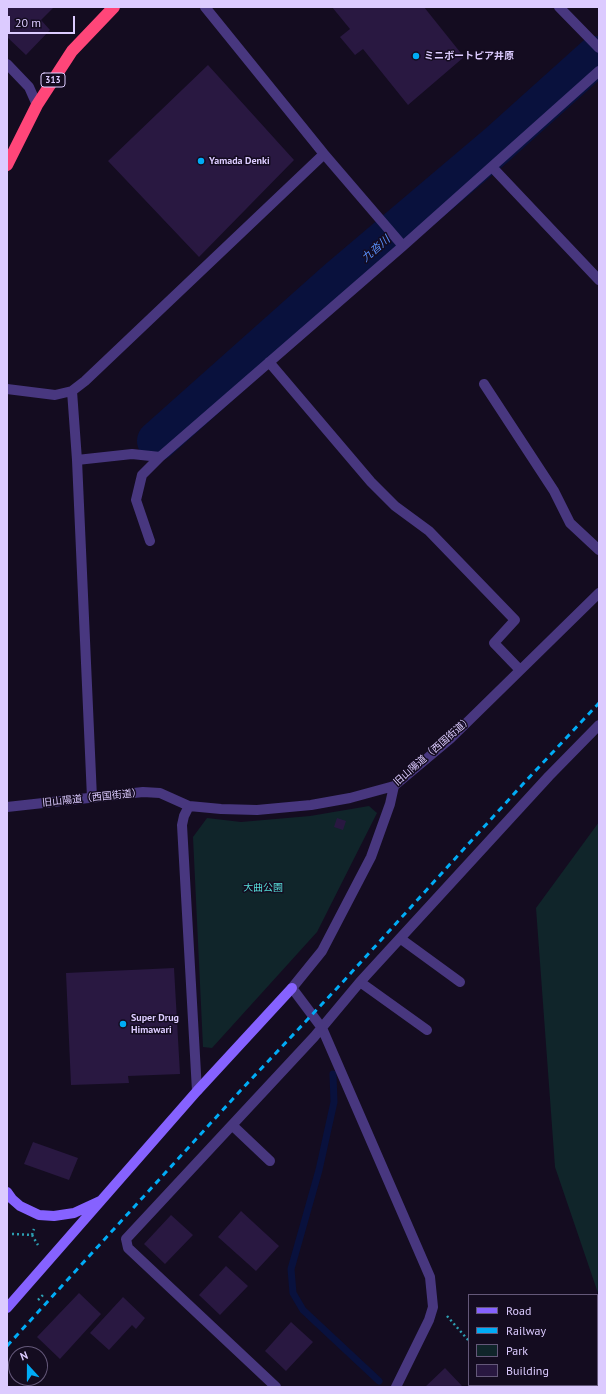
<!DOCTYPE html>
<meta charset="utf-8">
<style>
body{margin:0}
#map{position:relative;width:606px;height:1394px;overflow:hidden;background:#140c20;font-family:"PT Sans",sans-serif}
canvas{display:block}
.frame{position:absolute;inset:0;border:8px solid #dccbff;pointer-events:none}
.legend{position:absolute;left:468px;top:1294px;width:130px;height:92px;box-sizing:border-box;background:#140c20;border:1px solid #645879;margin:0;padding:5px 7px;list-style:none;font-size:12px;color:#dccbff}
.legend li{display:flex;align-items:center;gap:8px;height:20px}
.legend b{width:20px;border:1px solid #645879}
.north{position:absolute;left:8px;top:1346px;width:40px;height:40px;box-sizing:border-box;background:#140c20;border:1px solid #645879;border-radius:50%;rotate:339deg;font-size:11px;font-weight:700;line-height:16px;text-align:center;color:#dccbff}
.north::after{content:'';display:block;margin:auto;width:14px;height:18px;background:#00acf6;clip-path:polygon(50% 0,100% 100%,50% 72%,0 100%)}
.scale{position:absolute;left:8px;top:16px;width:67px;height:18px;box-sizing:border-box;border:2px solid #dccbff;border-top:0;padding-left:5px;font-size:12px;line-height:14px;white-space:nowrap;color:#dccbff;-webkit-text-stroke:3px #140c20;paint-order:stroke}
</style>
<div id="map">
<canvas width="606" height="1394"></canvas>
<div class="frame"></div>
<ul class="legend">
<li><b style="height:5px;background:#8662ff"></b>Road</li>
<li><b style="height:5px;background:#00acf6"></b>Railway</li>
<li><b style="height:11px;background:#10252a"></b>Park</li>
<li><b style="height:11px;background:#291841"></b>Building</li>
</ul>
<div class="north">N</div>
<div class="scale">20 m</div>
</div>
<script>
const context = document.querySelector('canvas').getContext('2d');
context.lineJoin = 'round';
function fill(path, color) { context.fillStyle = color; context.fill(path, 'evenodd'); }
const poly = rows => new Path2D(rows.map(r => 'M' + r).join(''));
function trace(path, color, width, dash) { context.strokeStyle = color; context.lineWidth = width; context.lineCap = dash ? 'butt' : 'round'; context.setLineDash(dash || []); context.stroke(path); }
function label(font, color, halo, rows, align = 'center') {
  context.font = font + ' "PT Sans","Noto Sans JP",sans-serif'; context.lineWidth = 3; context.setLineDash([]); context.textBaseline = 'middle'; context.strokeStyle = halo; context.fillStyle = color; for (const [text, x, y, turn = 0] of rows) {
    context.save(); context.translate(x, y); context.rotate((+turn || 0) * Math.PI / 180); context.textAlign = isNaN(turn) ? turn : align; if (halo) context.strokeText(text, 0, 0); context.fillText(text, 0, 0); context.restore();
  }
}
const green = poly([
 [369,806,377,813,317,932,212,1048,203,1047,193,837,207,818,241,822,310,816],
 [599,822,599,1296,555,1167,536,908]
]);
const stream = poly([
 [333,1074,334,1102,319,1170,291,1269,293,1293,303,1310,379,1381]
]);
const river = poly([
 [157,441,340,278,497,145,596,56]
]);
const building = poly([
 [7,7,54,7,41,20,50,30,26,55,7,37],
 [332,7,424,7,464,57,408,105,363,49,355,55,340,37,350,29],
 [208,65,294,160,199,257,108,161],
 [337,818,346,821,343,830,334,827],
 [174,968,180,1074,128,1076,129,1083,71,1085,66,973],
 [33,1142,78,1158,69,1180,24,1164],
 [241,1211,279,1246,256,1271,218,1237],
 [171,1215,193,1235,165,1264,144,1244],
 [226,1266,248,1286,220,1315,199,1295],
 [79,1293,101,1314,60,1359,37,1337],
 [123,1297,145,1318,136,1329,132,1325,109,1350,90,1333],
 [291,1322,313,1342,286,1371,265,1351],
 [445,1368,463,1387,425,1387]
]);
const path = poly([
 [12,1234,32,1235,34,1229],
 [32,1235,38,1245],
 [38,1300,44,1294],
 [447,1316,469,1341],
 [509,1385,511,1387]
]);
const street = poly([
 [205,7,324,154,403,246],
 [559,7,599,48],
 [7,64,29,87,37,105],
 [492,167,599,280],
 [269,362,371,482,395,506,429,531,515,620,494,643,520,670],
 [484,384,554,491,570,523,599,550],
 [7,389,55,395,72,391],
 [77,460,132,454,160,457,403,246,599,71],
 [150,541,136,500,142,475,160,457],
 [394,786,390,804,371,857,322,951,292,988,322,1028,430,1277,433,1307,429,1320,396,1387],
 [92,798,77,460,72,391,85,381,324,154],
 [189,806,184,816,182,825,197,1091],
 [7,807,143,792,160,793,189,806,221,809,257,810,311,805,350,798,394,786,450,739,599,593],
 [401,939,460,982],
 [360,982,427,1030],
 [232,1125,270,1161],
 [276,1387,128,1248,126,1239,314,1037,360,982,549,776,599,725]
]);
const secondary = poly([
 [7,1192,12,1199,20,1206,39,1215,54,1216,74,1213,100,1201],
 [7,1308,197,1091,292,988]
]);
const highway = poly([
 [7,165,37,105,72,51,114,7]
]);
const rail = poly([
 [7,1346,241,1090,340,985,523,784,599,703]
]);
const markers = [
 [416,56,4,"#00acf6"],
 [201,161,4,"#00acf6"],
 [123,1024,4,"#00acf6"]
];
const shields = [
 [53,80,24]
];
const shieldNames = [
 ["313",53,80]
];
const poiNames = [
 ["ミニボートピア井原",424,56],
 ["Yamada Denki",209,161],
 ["Super Drug",131,1018],
 ["Himawari",131,1030]
];
const streetNames = [
 ["旧山陽道（西国街道）",433,751,-41],
 ["旧山陽道（西国街道）",92,798,-6]
];
const parkNames = [
 ["大曲公園",263,888]
];
const waterNames = [
 ["九沓川",376,249,-41]
];
fill(green, '#10252a');
trace(stream, '#09113d', 7);
trace(river, '#09113d', 40);
fill(building, '#291841');
trace(path, '#2d9fb2', 2.5, [2, 3]);
trace(street, '#48377f', 10);
trace(secondary, '#8662ff', 10);
trace(highway, '#ff4679', 12);
trace(rail, '#00acf6', 3, [6, 5]);
for (const [x, y, r, color] of markers) { const dot = new Path2D(); dot.arc(x, y, r, 0, 2 * Math.PI); context.fillStyle = color; context.fill(dot); trace(dot, '#140c20', 1.5); }
for (const [x, y, w] of shields) { const box = new Path2D(); box.roundRect(x - w / 2, y - 7, w, 14, 3); context.fillStyle = '#140c20'; context.fill(box); trace(box, '#dccbff', 1); }
label('bold 9px', '#dccbff', null, shieldNames);
label('bold 10px', '#dccbff', '#140c20', poiNames, 'left');
label('10px', '#dccbff', '#140c20', streetNames);
label('10px', '#57dfd9', '#140c20', parkNames);
label('italic 11px', '#5991ff', '#140c20', waterNames);
</script>
